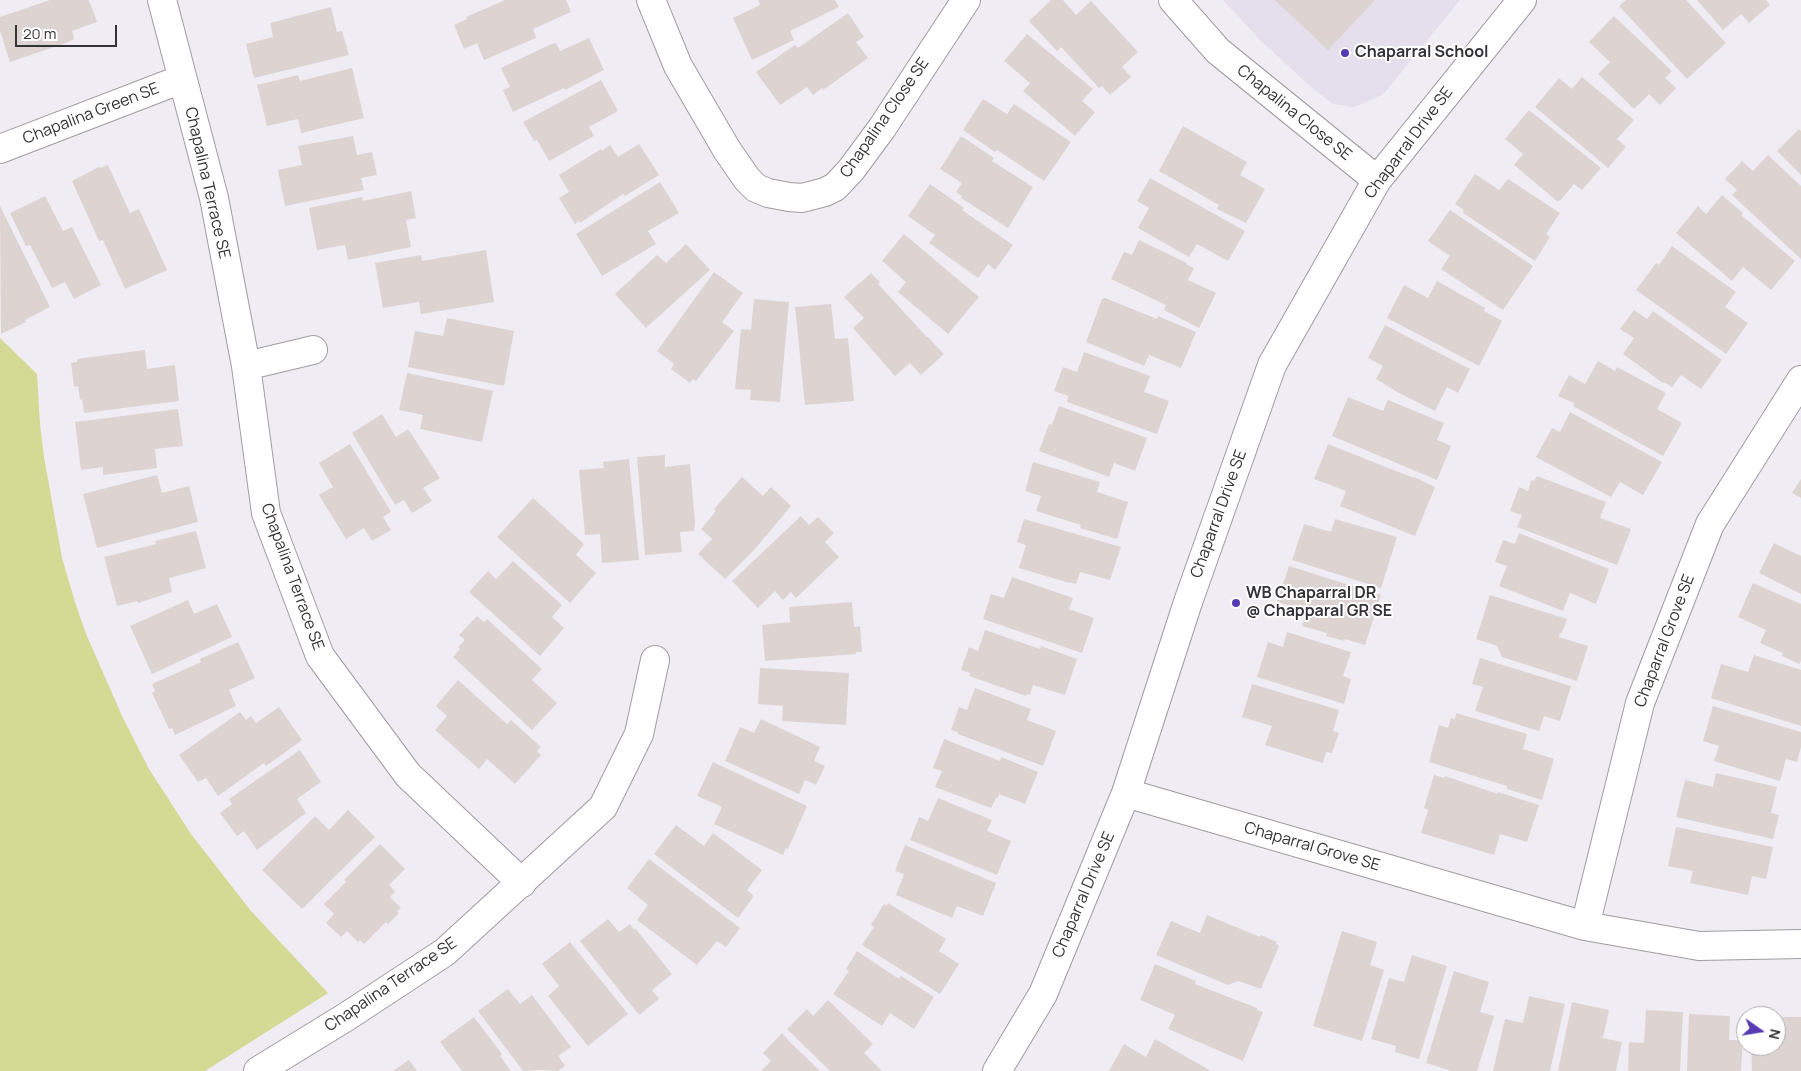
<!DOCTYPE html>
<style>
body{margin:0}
#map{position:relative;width:1801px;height:1071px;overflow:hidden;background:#efecf4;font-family:Manrope,sans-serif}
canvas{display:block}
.north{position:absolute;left:1736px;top:1006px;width:50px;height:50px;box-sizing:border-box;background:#fff;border:1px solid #adadae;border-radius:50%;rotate:103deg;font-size:14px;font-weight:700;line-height:20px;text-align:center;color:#333235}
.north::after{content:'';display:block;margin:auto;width:18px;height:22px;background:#573bb3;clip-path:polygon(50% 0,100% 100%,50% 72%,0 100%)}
.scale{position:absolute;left:15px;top:25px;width:102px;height:22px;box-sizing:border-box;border:2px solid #333235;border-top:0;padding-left:6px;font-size:15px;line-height:18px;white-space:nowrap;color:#333235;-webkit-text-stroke:4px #fff;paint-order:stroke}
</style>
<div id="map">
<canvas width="1801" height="1071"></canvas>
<div class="north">N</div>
<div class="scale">20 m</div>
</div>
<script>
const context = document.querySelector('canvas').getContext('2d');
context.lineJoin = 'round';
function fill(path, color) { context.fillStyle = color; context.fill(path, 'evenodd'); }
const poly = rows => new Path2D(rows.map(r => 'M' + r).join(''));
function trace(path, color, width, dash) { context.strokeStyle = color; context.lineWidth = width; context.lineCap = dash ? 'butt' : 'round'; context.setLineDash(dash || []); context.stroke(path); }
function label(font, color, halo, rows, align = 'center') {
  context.font = font + ' Manrope,sans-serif'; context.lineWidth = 4; context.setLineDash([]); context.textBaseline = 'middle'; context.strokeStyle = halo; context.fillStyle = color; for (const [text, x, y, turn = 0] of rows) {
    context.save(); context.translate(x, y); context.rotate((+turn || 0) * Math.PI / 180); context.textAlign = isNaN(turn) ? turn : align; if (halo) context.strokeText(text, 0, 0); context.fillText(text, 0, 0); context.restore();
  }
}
const built = poly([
 [1223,0,1460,0,1385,92,1380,96,1354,107,1333,104,1311,87,1261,41]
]);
const green = poly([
 [0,338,37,374,40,424,44,457,62,558,75,602,86,634,123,718,149,769,191,834,251,911,328,993,205,1071,0,1071]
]);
const building = poly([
 [50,0,89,0,97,22,72,31,74,39,66,43,10,62,0,31,0,17],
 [505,0,566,0,571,12,533,29,536,38,484,60,477,43,464,49,454,25,467,19,466,17],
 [758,0,835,0,839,7,790,31,794,40,752,60,733,18,760,5],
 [1051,0,1063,0,1076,15,1091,1,1138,52,1122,67,1131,77,1110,95,1102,86,1099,88,1061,47,1057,51,1029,21],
 [1275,0,1375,0,1328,50],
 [1626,0,1686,0,1726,43,1687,79,1619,6],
 [1697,0,1766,0,1770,5,1749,23,1741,14,1723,30],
 [331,7,337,32,342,31,349,55,254,78,246,44,273,37,270,23],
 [848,13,864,37,856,42,868,58,823,90,822,88,813,95,807,87,780,105,756,72,795,45,798,48],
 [1614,16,1672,71,1665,78,1676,88,1660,105,1649,94,1634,109,1598,74,1610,62,1589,42],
 [1027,34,1093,89,1082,101,1095,112,1075,136,1023,91,1030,83,1004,61],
 [589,38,604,70,565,90,564,88,513,112,503,90,510,87,501,68,549,45,556,43,560,51],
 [352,68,364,118,301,133,298,119,267,126,257,85,298,75,300,81],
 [1582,77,1634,120,1617,139,1626,147,1608,168,1535,107,1559,78,1572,89],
 [601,80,618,111,589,127,594,136,549,161,537,140,534,141,523,122],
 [983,99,1007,114,1014,104,1071,142,1044,181,997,150,995,152,963,130],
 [1529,110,1601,168,1582,190,1574,184,1560,201,1559,200,1558,202,1514,165,1523,154,1505,139],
 [1183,126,1247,162,1240,175,1265,189,1246,223,1217,209,1219,205,1159,171],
 [1799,129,1801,131,1801,175,1777,151],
 [353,136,357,155,372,152,377,175,361,178,364,190,285,206,278,170,302,165,298,146],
 [961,136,994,158,992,161,1033,187,1008,228,961,198,962,196,956,192,962,183,940,169],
 [639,144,659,175,625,196,623,194,580,223,579,221,575,224,559,198,569,192,559,175,601,149,602,151,610,145,618,157],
 [1768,155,1801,186,1801,259,1732,195,1737,190,1725,179,1742,161,1753,171],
 [108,165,130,213,139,209,167,270,125,289,103,240,99,241,72,181,99,167,100,168],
 [1475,174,1499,190,1508,179,1560,213,1546,234,1550,237,1535,261,1463,213,1464,210,1455,204],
 [1150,178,1245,231,1228,261,1197,244,1189,257,1138,228,1149,208,1137,201],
 [660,182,679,213,648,231,656,244,602,276,576,234],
 [930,184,964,208,962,210,1013,245,995,270,988,264,978,278,929,243,935,235,908,216],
 [411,191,416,218,406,220,411,247,348,260,345,245,317,250,309,208,362,197,363,201],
 [1722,195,1743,213,1741,215,1795,261,1771,290,1743,267,1732,281,1676,233,1698,206,1706,214],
 [45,196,63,231,72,227,101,285,74,299,65,282,52,288,30,245,26,246,10,213],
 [0,206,50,307,25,320,26,322,1,334],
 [1450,210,1533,266,1503,310,1441,269,1450,256,1428,241],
 [904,234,979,297,948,334,898,292,906,282,882,261],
 [1139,240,1187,263,1187,265,1194,268,1188,280,1216,293,1199,328,1164,310,1166,305,1111,279,1124,252,1132,255],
 [686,244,710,270,646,328,615,294,657,255,666,263],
 [1672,246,1736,292,1725,307,1748,323,1726,354,1636,290,1656,263,1659,265],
 [486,250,494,302,421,314,419,302,383,308,375,263,421,255,422,261],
 [714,272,743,293,722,322,734,331,696,381,693,379,690,383,671,369,674,364,657,351],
 [871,273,880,282,878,284,927,337,928,337,944,354,921,375,910,363,895,376,853,328,864,318,844,297],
 [1437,281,1485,308,1484,311,1502,321,1479,366,1387,318,1404,285,1428,298],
 [1105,298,1157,319,1158,316,1196,332,1181,368,1149,355,1144,366,1086,342,1102,299],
 [754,299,789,302,780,402,750,400,751,390,735,389,741,329,751,330],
 [831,304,835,339,848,338,854,401,805,405,795,307],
 [1634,310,1647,319,1653,311,1722,360,1701,389,1681,375,1672,387,1664,382,1663,383,1623,354,1634,338,1620,329],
 [447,318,514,331,504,386,408,367,415,331,443,336],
 [1385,325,1470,369,1458,393,1447,387,1435,411,1397,392,1376,379,1383,366,1368,358],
 [145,350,147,369,175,365,179,401,84,413,82,399,80,400,78,386,74,387,71,363,77,362,77,359],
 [1084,352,1150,376,1144,392,1169,401,1157,434,1067,402,1068,396,1054,391,1063,367,1077,372],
 [1598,361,1615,371,1617,367,1666,393,1657,409,1682,423,1663,456,1573,406,1574,403,1558,396,1569,375,1585,384],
 [407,373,493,391,482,442,420,429,423,415,399,410],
 [1348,397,1383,411,1388,400,1444,423,1437,440,1451,446,1437,480,1332,436],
 [1059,406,1147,438,1135,471,1114,463,1109,477,1039,451,1049,424,1052,425],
 [178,409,183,446,155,449,157,468,103,475,103,467,81,470,75,422],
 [1570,412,1662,462,1643,495,1620,482,1611,497,1536,457,1552,428,1560,432],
 [382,414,396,437,408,429,440,478,423,488,432,501,412,513,404,500,395,505,352,433],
 [350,444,391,512,383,517,391,530,372,541,364,528,346,539,319,495,333,487,319,463],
 [1328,444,1414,478,1414,477,1435,487,1415,536,1340,506,1346,491,1314,479],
 [665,455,665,467,690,464,695,523,694,531,680,532,682,552,645,555,637,457],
 [629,459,639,560,602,563,600,534,585,535,579,470,604,468,603,462],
 [1033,462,1100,482,1097,492,1128,502,1117,539,1080,528,1081,525,1036,511,1041,496,1025,491],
 [157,475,162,493,189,486,198,522,97,548,83,494],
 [1537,476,1606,502,1600,518,1631,529,1617,565,1517,527,1522,515,1510,511,1519,487,1528,491,1531,480,1534,481],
 [742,477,763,496,771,487,791,506,755,549,725,579,698,554,712,539,701,529,716,511,714,509],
 [1801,479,1801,498,1792,493],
 [533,498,584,544,576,555,596,573,570,603,497,537],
 [801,516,809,525,818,517,834,533,825,542,839,557,796,598,791,592,783,600,775,591,758,608,732,581],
 [1024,519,1121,547,1110,580,1080,572,1076,584,1069,582,1069,583,1019,568,1026,545,1017,542],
 [1335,519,1397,537,1381,588,1292,560,1304,524,1331,532],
 [196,531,206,568,169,578,172,592,138,603,137,601,117,606,104,557,156,544,155,541],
 [1519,533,1609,569,1596,604,1570,593,1563,611,1499,586,1507,566,1495,562,1503,540,1515,544],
 [1774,543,1801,556,1801,594,1759,573],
 [513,561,562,605,552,617,564,628,540,656,469,592,488,571,496,579],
 [1289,566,1381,595,1365,645,1345,639,1344,641,1326,636,1327,633,1302,626,1307,611,1277,602],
 [1012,577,1073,598,1069,609,1094,618,1082,653,983,619,991,594,1004,598],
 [1753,583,1801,604,1801,661,1799,664,1782,656,1783,653,1760,643,1766,630,1738,617],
 [1490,595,1567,619,1562,633,1560,633,1559,637,1588,646,1577,681,1502,657,1497,646,1476,639],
 [188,600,194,614,217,604,232,637,152,674,130,626],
 [852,602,854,627,860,626,862,652,856,652,856,654,765,661,762,625,790,622,789,607],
 [477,616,484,622,487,619,542,669,532,680,557,703,532,730,453,657,460,649,458,647,465,640,459,635],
 [985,630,1040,649,1041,646,1077,659,1065,695,1033,685,1030,695,1027,694,1026,696,969,676,970,673,961,670,969,647,978,651],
 [1287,632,1351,652,1343,676,1351,679,1344,704,1257,677,1268,642,1283,647],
 [238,642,255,678,229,690,236,706,175,735,172,728,169,729,152,693,155,691,152,684,201,662,200,659],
 [1754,655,1801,670,1801,726,1711,698,1721,664,1748,672],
 [1480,658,1571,686,1560,721,1544,716,1539,731,1475,711,1483,687,1472,684],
 [760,668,849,673,846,725,782,721,783,706,758,704],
 [458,680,507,724,511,720,541,747,537,751,541,755,515,784,487,759,479,769,435,730,447,716,436,706],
 [1252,684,1339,710,1333,731,1339,733,1332,753,1326,752,1323,763,1265,745,1272,726,1242,717],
 [975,688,1031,709,1027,720,1056,731,1043,766,958,734,958,732,951,730,959,707,967,710],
 [1713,706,1801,732,1801,747,1797,762,1786,759,1780,781,1714,761,1719,746,1703,741],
 [279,707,302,740,266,766,264,763,218,796,206,778,198,782,179,755,240,712,246,720,251,716,256,723],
 [1456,713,1527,734,1523,749,1554,759,1542,800,1507,789,1507,786,1429,762,1439,725,1448,728,1451,718,1455,719],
 [761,719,820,747,814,761,825,766,816,785,805,780,799,794,725,761,740,727,754,733],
 [944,739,1000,761,1001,757,1038,772,1025,804,999,794,998,798,996,798,991,808,935,787,942,771,933,768],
 [300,750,321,782,297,799,306,813,257,850,244,831,237,836,220,813,232,804,229,799],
 [713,762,807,806,788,849,786,848,783,855,714,824,722,807,697,796],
 [1716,773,1777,787,1771,813,1779,815,1773,839,1676,817,1685,780,1713,787],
 [1434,775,1444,778,1445,776,1498,794,1498,792,1539,805,1527,842,1500,834,1494,855,1421,833,1428,810,1424,808],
 [938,798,992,820,987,831,1011,841,997,875,910,840,919,817,928,821],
 [348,810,375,837,302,909,262,870,315,816,329,830],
 [676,825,704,846,713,833,762,870,747,890,754,896,738,918,654,854],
 [1676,827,1773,847,1766,879,1752,876,1748,895,1690,883,1693,871,1668,866],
 [380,844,405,869,389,885,395,891,390,897,401,908,397,911,399,913,388,924,386,922,364,944,360,940,358,942,347,931,341,937,326,923,334,914,324,904,346,882,344,880],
 [905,845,996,883,983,916,957,906,952,918,896,895,904,874,895,871],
 [649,859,740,928,726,947,717,941,697,965,637,920,648,905,627,888],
 [888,903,946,939,939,951,959,964,940,994,862,945,874,927,871,925,884,904,887,906],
 [1207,915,1260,937,1261,935,1277,942,1276,944,1279,946,1261,989,1238,981,1228,985,1156,955,1171,921,1200,933],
 [608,919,619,932,630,924,634,930,635,928,672,974,652,990,659,999,639,1015,580,941],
 [1342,931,1377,942,1370,965,1384,970,1362,1041,1313,1026],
 [570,942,628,1014,588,1046,548,996,559,986,542,964],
 [857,951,899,979,901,976,934,997,914,1029,890,1013,882,1026,833,994,849,971,846,969],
 [1412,955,1447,966,1419,1059,1395,1052,1396,1046,1371,1039,1389,978,1404,982],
 [1155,964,1196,981,1195,984,1257,1008,1257,1010,1263,1012,1243,1061,1168,1029,1175,1015,1140,1000],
 [1454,971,1489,982,1480,1012,1494,1016,1477,1071,1452,1071,1426,1063],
 [508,989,520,1004,532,995,571,1047,558,1056,565,1066,558,1071,540,1070,523,1071,478,1011],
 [1529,996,1565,1004,1550,1071,1493,1071,1505,1019,1523,1023],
 [828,1000,873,1044,864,1053,882,1071,830,1071,787,1029,807,1009,813,1016],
 [1572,1002,1609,1010,1603,1038,1622,1042,1616,1071,1558,1071],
 [1646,1010,1683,1012,1680,1071,1628,1071,1629,1042,1644,1043],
 [1689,1014,1730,1016,1729,1040,1743,1040,1741,1071,1687,1071],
 [474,1017,502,1054,500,1056,511,1071,462,1071,440,1042],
 [1776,1017,1801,1017,1801,1071,1752,1071,1751,1046,1776,1046],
 [782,1033,790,1042,820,1071,761,1071,771,1061,763,1053],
 [1155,1039,1211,1071,1109,1071,1124,1044,1146,1057],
 [409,1060,417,1071,393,1071]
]);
const minor = poly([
 [162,0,214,198,246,366,266,513,320,656,408,775,522,883],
 [651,0,678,66,727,150,747,179,756,188,768,193,789,197,802,198,825,192,835,187,851,170,882,128,966,0],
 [1173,0,1218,51,1377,180],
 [0,149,182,79],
 [246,366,313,350],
 [1126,793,1585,926,1699,946,1801,944],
 [1585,926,1640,703,1710,524,1801,380],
 [258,1071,346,1017,445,952,603,807,639,734,655,660],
 [997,1071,1043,994,1126,793,1188,602,1272,365,1377,180,1522,0]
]);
const markers = [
 [1345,53,5,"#573bb3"],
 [1236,603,5,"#573bb3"]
];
const poiNames = [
 ["Chaparral School",1355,53],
 ["WB Chaparral DR",1246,594],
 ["@ Chapparal GR SE",1246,612]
];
const streetNames = [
 ["Chapalina Close SE",1294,113,39],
 ["Chapalina Green SE",91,114,-21],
 ["Chapalina Close SE",885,118,-55],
 ["Chaparral Drive SE",1409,143,-53],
 ["Chapalina Terrace SE",207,183,77],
 ["Chaparral Drive SE",1219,514,-70],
 ["Chapalina Terrace SE",292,577,70],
 ["Chaparral Grove SE",1665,641,-69],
 ["Chaparral Grove SE",1312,847,16],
 ["Chaparral Drive SE",1084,895,-67],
 ["Chapalina Terrace SE",391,985,-34]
];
fill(built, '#e4deed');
fill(green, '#d4da94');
fill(building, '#ddd4d2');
trace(minor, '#9f9ca3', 30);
trace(minor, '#fff', 28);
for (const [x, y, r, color] of markers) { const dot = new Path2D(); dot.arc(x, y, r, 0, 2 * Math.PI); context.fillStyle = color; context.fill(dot); trace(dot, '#fff', 2); }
label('bold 16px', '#333235', '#fff', poiNames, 'left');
label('16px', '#333235', '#fff', streetNames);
</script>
